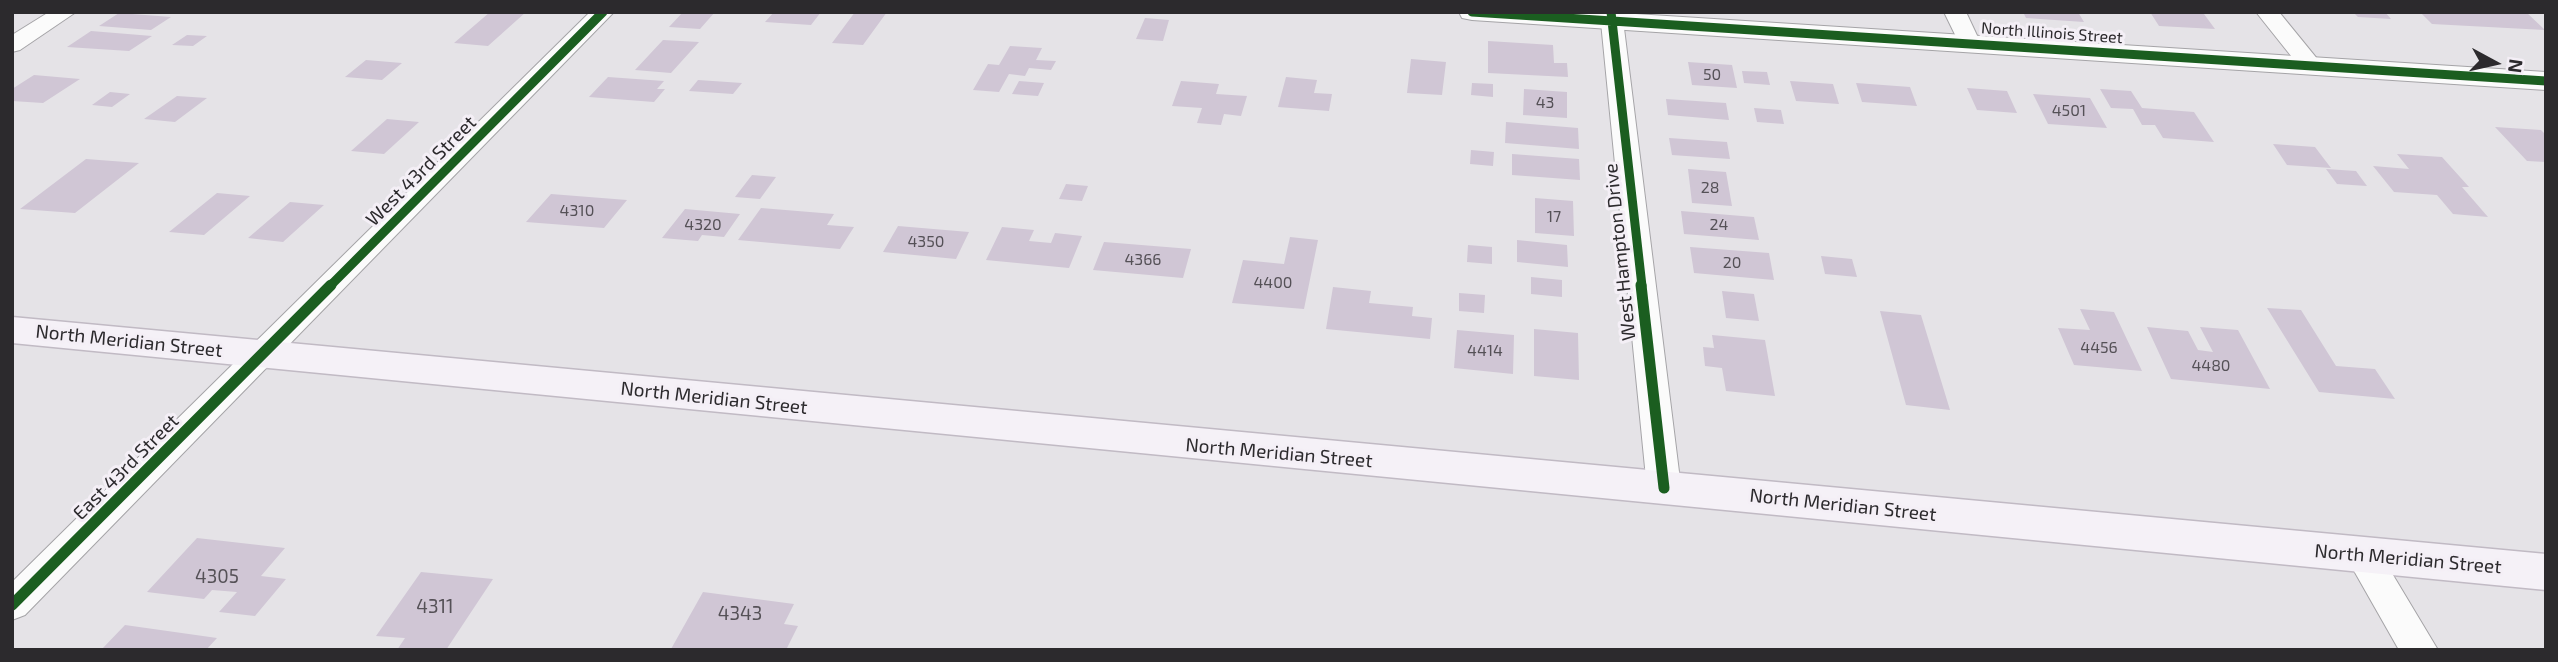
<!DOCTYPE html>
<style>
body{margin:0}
#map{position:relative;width:2558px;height:662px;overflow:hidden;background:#e5e3e7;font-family:"Exo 2",sans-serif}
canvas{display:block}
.frame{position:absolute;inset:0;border:14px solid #2c2a2d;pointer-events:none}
.north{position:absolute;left:2460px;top:28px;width:70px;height:70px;-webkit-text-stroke:5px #f4eff6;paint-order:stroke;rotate:98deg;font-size:19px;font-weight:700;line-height:28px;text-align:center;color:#2c2a2d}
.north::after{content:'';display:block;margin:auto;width:24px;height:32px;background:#2c2a2d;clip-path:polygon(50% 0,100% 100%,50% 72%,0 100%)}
</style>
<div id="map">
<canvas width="2558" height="662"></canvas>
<div class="frame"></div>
<div class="north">N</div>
</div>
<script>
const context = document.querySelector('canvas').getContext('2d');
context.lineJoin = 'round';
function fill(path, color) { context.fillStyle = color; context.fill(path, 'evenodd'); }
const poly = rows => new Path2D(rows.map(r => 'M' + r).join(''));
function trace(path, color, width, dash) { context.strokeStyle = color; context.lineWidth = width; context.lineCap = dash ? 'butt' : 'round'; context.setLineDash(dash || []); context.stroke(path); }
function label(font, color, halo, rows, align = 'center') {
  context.font = font + ' "Exo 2",sans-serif'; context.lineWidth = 6; context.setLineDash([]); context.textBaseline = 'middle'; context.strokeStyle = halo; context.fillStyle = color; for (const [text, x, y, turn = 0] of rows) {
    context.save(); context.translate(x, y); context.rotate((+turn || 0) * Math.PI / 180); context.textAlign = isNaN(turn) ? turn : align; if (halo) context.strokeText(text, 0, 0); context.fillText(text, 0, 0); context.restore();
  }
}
const building = poly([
 [490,12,526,12,488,46,454,43],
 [683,12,715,12,700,29,669,27],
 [774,12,821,12,811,25,765,22],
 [855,12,887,12,863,45,832,43],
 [2023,12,2078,12,2084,22,2026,18],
 [2150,12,2204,14,2215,29,2159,26],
 [2353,12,2385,12,2391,19,2358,17],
 [2420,12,2526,12,2545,30,2432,24],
 [119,13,171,17,151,30,99,26],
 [1145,18,1169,20,1163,41,1136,39],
 [91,31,152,36,129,51,67,47],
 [187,35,207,36,193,46,172,45],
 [663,40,699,42,671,73,635,70],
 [1488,41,1553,45,1554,63,1567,63,1568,77,1488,73],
 [1010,46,1042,48,1036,60,1056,61,1051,70,1029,68,1025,76,1009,74,999,92,973,90,988,64,999,65],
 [1411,59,1446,62,1442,95,1407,93],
 [366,60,402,63,382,80,345,77],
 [1688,62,1732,65,1737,88,1692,85],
 [1742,71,1767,72,1770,85,1744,83],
 [34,75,80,79,43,103,12,101,12,89],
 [608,77,664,81,657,89,665,89,654,102,589,97],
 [1286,77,1317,80,1314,93,1332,94,1329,111,1278,107],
 [698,80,742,83,733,94,689,91],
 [1019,81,1044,83,1038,96,1012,94],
 [1181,81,1219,84,1216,94,1247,96,1241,116,1224,114,1221,125,1197,123,1202,108,1172,106],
 [1790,81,1833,84,1839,104,1796,101],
 [1472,83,1493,84,1493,97,1471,95],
 [1856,83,1910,87,1917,106,1862,102],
 [1967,88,2007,91,2017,113,1977,110],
 [1524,89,1567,92,1567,118,1523,115],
 [2100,89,2131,91,2142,108,2194,112,2214,142,2163,138,2155,125,2142,125,2133,109,2111,108],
 [110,92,130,94,112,107,92,105],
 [2033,94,2090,98,2107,128,2048,124],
 [177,96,207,98,175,122,144,119],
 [1666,99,1726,103,1729,120,1668,115],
 [1754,108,1781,110,1784,124,1757,122],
 [387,119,419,122,384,154,351,151],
 [1506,122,1578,128,1579,149,1505,143],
 [2495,127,2541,130,2546,135,2546,162,2527,161],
 [1669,138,1727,142,1730,159,1672,155],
 [2273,144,2315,147,2331,168,2287,165],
 [1471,150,1494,152,1493,166,1470,164],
 [1512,154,1579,159,1580,180,1512,175],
 [2397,154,2442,157,2469,187,2462,187,2488,217,2453,214,2437,195,2394,192,2373,166,2409,169],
 [86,159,139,163,75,213,20,209],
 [1688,169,1726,172,1732,206,1692,203],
 [2326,169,2356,171,2367,186,2337,184],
 [752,175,776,177,760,199,735,197],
 [1066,184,1088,186,1082,201,1059,199],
 [217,193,250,196,204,235,169,232],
 [551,194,627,200,604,228,526,222],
 [1535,198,1573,201,1574,236,1535,233],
 [290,202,324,205,283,242,248,238],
 [761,208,834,214,827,225,854,227,840,249,738,240],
 [685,209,740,214,724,237,702,235,698,241,662,238],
 [1681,211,1754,217,1759,240,1684,234],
 [898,226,969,232,956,259,883,252],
 [1002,227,1034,230,1029,241,1051,243,1055,233,1082,236,1069,268,986,260],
 [1290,237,1318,240,1304,309,1232,303,1243,260,1284,264],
 [1517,240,1567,245,1568,267,1517,262],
 [1104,242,1191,249,1183,278,1093,270],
 [1468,245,1492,247,1492,264,1467,262],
 [1690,247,1769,253,1774,280,1694,273],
 [1821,256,1852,259,1857,277,1825,274],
 [1531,277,1562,280,1562,297,1531,294],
 [1333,287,1371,291,1369,303,1413,307,1412,316,1432,318,1430,339,1326,329],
 [1722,291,1754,294,1759,321,1726,318],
 [1459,293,1485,295,1484,313,1459,311],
 [2267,308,2301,310,2336,366,2375,369,2395,399,2319,392],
 [2080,309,2114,312,2142,371,2074,365,2058,328,2090,330],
 [1880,311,1921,315,1950,410,1906,405],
 [2147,327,2188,331,2198,350,2213,352,2200,327,2238,330,2270,389,2171,379],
 [1534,329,1578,333,1579,380,1534,376],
 [1457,330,1514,335,1513,374,1454,368],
 [1712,335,1765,340,1775,396,1726,391,1722,368,1705,366,1703,347,1714,348],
 [197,538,285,548,261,576,286,579,255,616,219,612,237,592,212,590,204,599,147,592],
 [421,572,493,579,446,650,397,650,405,638,376,636],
 [703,592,794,604,784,624,798,626,786,650,671,649],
 [125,625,217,638,206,650,101,650]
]);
const minor = poly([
 [49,12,76,12,20,50,12,52,12,35,49,12],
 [590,12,614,12,25,615,12,620,12,582,590,12],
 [1600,12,1622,12,1681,488,1676,497,1664,500,1652,497,1647,488,1600,12],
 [1944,12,1966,12,1981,44,1978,49,1962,49,1944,12],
 [2256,12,2279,12,2323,66,2319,71,2303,71,2256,12],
 [2363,541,2375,545,2438,650,2399,650,2345,555,2351,545,2363,541]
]);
const tertiary = poly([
 [1459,12,1604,12,2546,72,2546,90,1472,20,1462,18,1459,12]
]);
const primary = poly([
 [12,317,2546,554,2546,590,12,343,12,317]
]);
const cyclewayFar1 = poly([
 [1472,12,2546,81],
 [1611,12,1642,286],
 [330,286,603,12]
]);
const cycleway = poly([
 [1641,285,1664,488],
 [12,605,331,285]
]);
const farStreetnames = [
 ["North Illinois Street",2052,33,4]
];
const numberNames = [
 ["50",1712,75],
 ["43",1545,103],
 ["4501",2069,111],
 ["28",1710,188],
 ["4310",577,211],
 ["17",1554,217],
 ["4320",703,225],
 ["24",1719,225],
 ["4350",926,242],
 ["4366",1143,260],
 ["20",1732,263],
 ["4400",1273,283],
 ["4456",2099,348],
 ["4414",1485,351],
 ["4480",2211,366]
];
const streetNames = [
 ["West 43rd Street",421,171,-45],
 ["West Hampton Drive",1620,252,-96],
 ["North Meridian Street",129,341,6],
 ["North Meridian Street",714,398,6],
 ["North Meridian Street",1279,453,5],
 ["East 43rd Street",126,467,-45],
 ["North Meridian Street",1843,505,6],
 ["North Meridian Street",2408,559,5]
];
const nearNumbernames = [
 ["4305",217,577],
 ["4311",435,607],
 ["4343",740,614]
];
fill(building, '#d0c6d5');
trace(minor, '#a5a4a7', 2);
trace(tertiary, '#a5a4a7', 2);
trace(primary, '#c1bac4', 3);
fill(minor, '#fbfbfb');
fill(tertiary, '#fbfbfb');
fill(primary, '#f5f1f7');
trace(cyclewayFar1, '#1b5e20', 9);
trace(cycleway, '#1b5e20', 11);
label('16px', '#2c2a2d', '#f4eff6', farStreetnames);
label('16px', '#555157', null, numberNames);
label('19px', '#2c2a2d', '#f4eff6', streetNames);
label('19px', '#555157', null, nearNumbernames);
</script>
